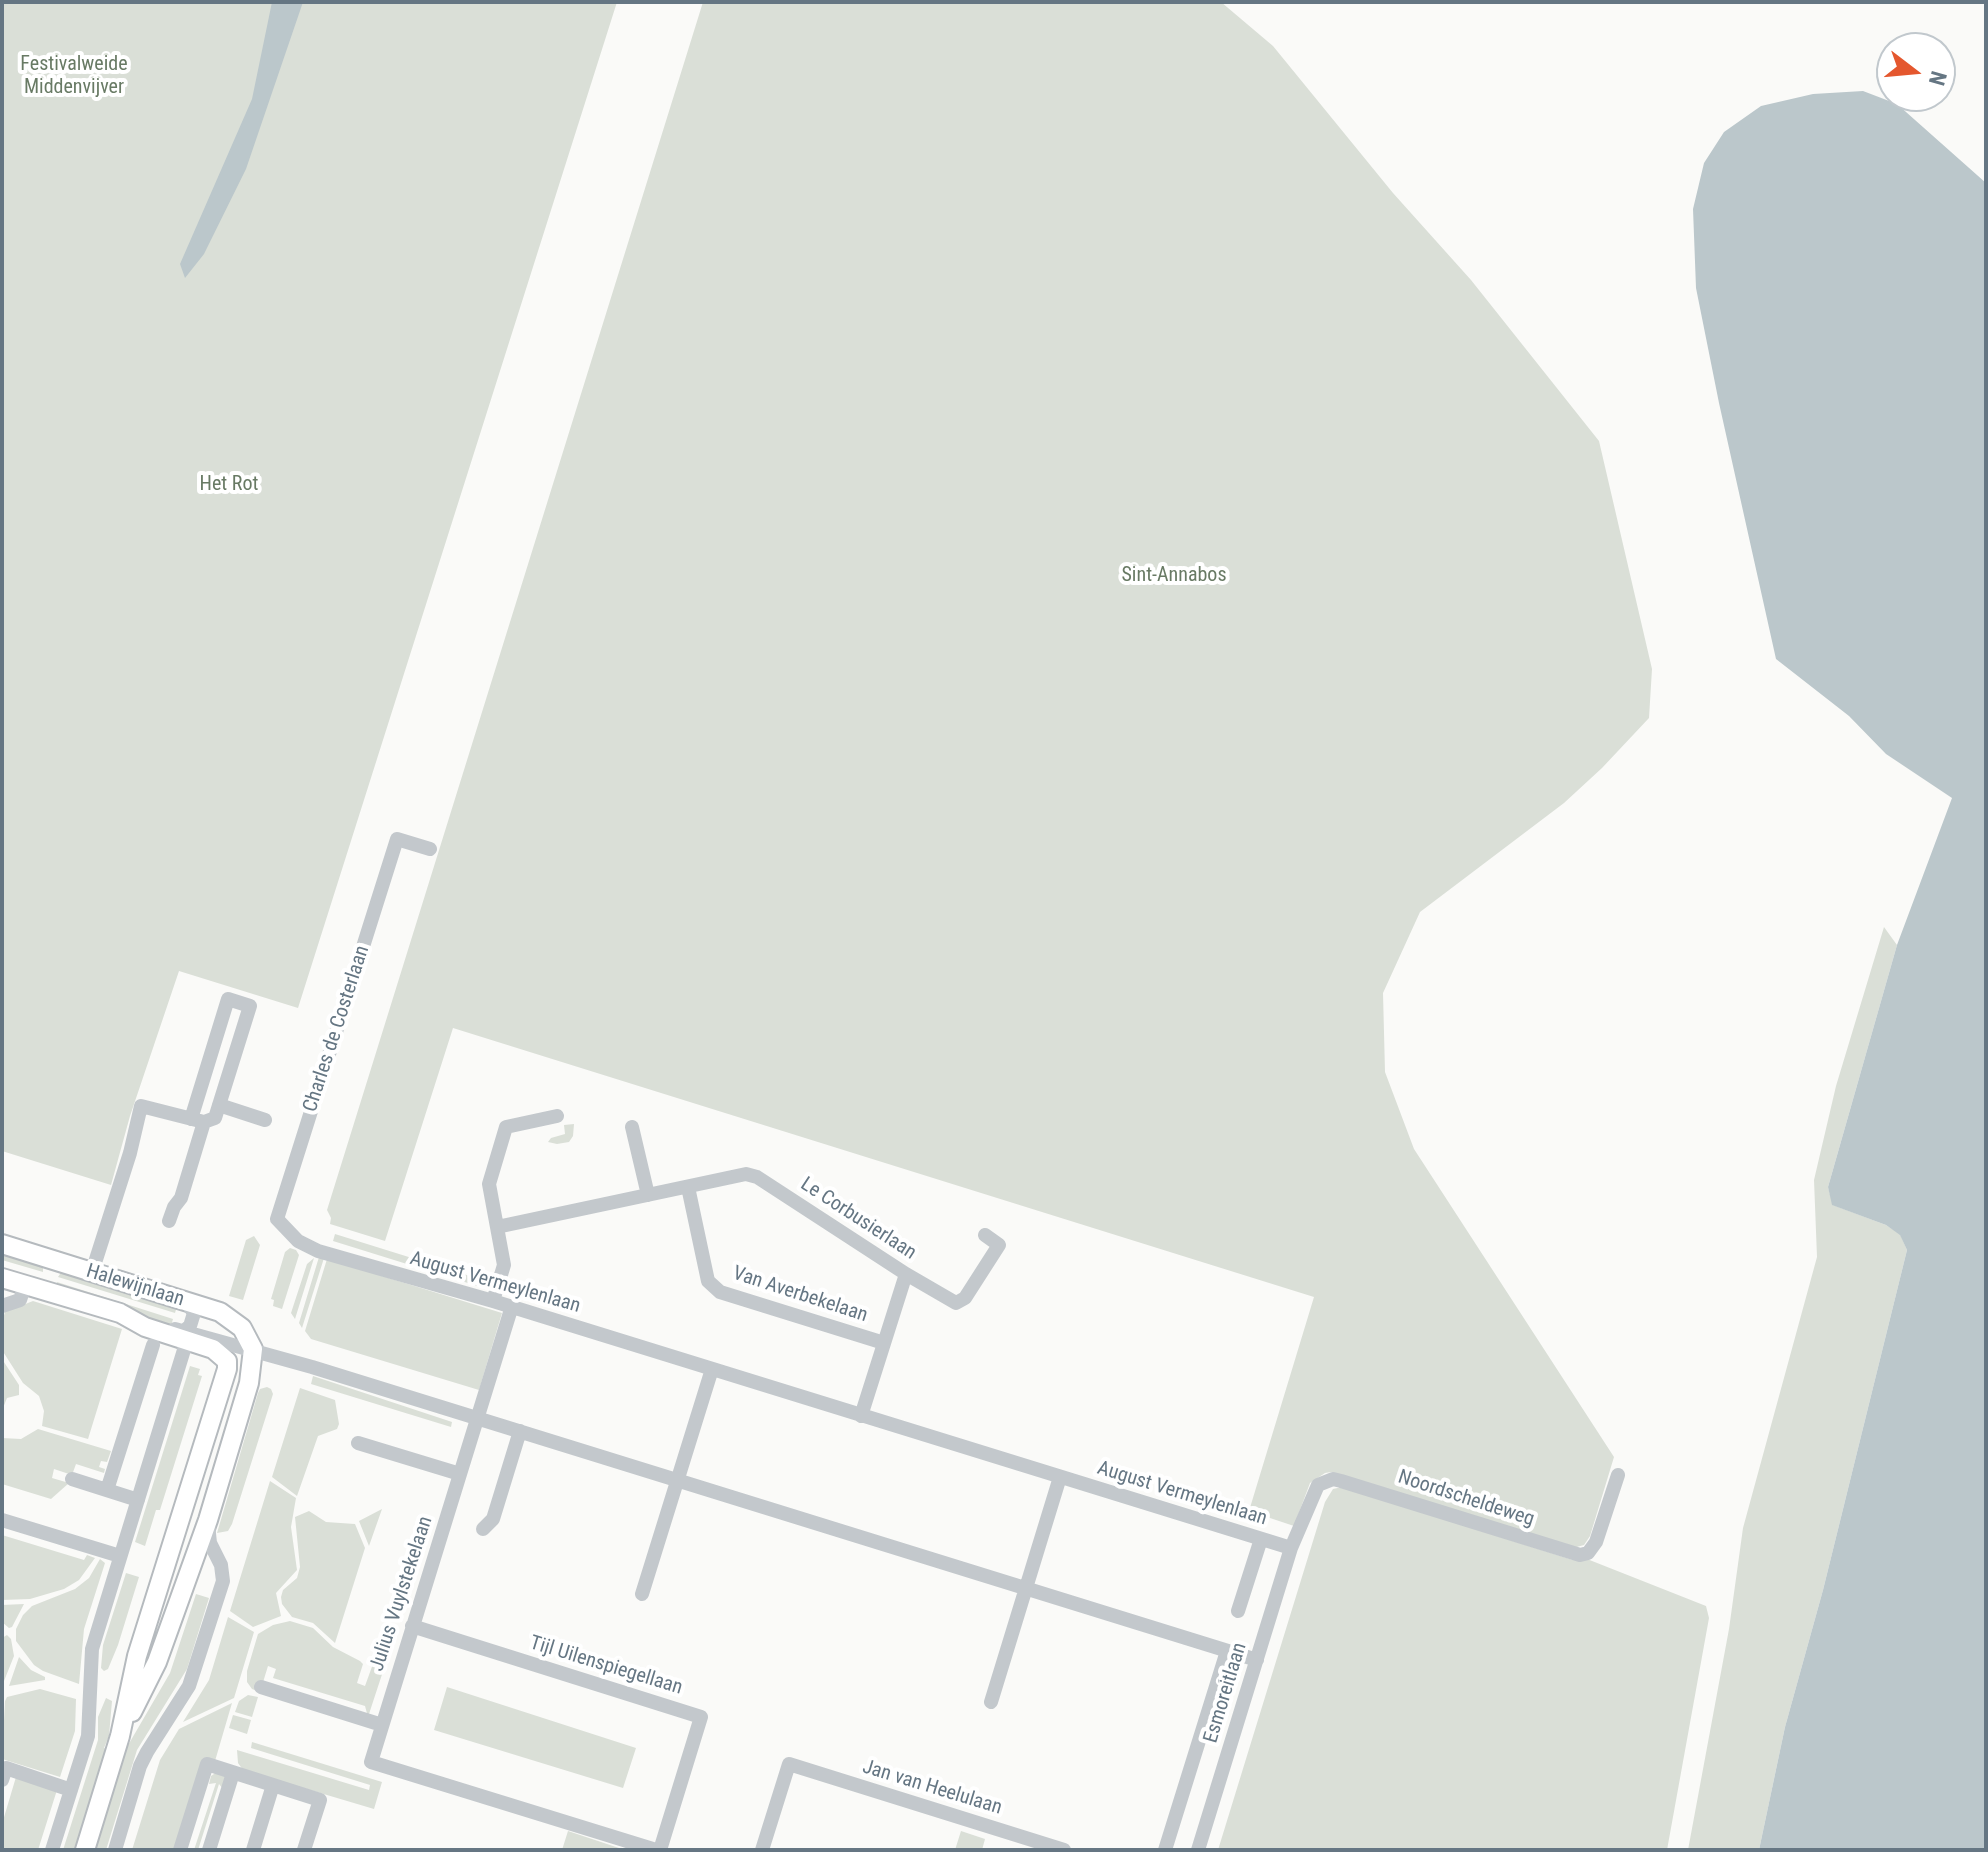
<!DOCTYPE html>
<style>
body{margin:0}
#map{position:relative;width:1988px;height:1852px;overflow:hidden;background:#fafaf8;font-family:"Roboto Condensed",sans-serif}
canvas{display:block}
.frame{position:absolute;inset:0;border:4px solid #657683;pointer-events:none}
.north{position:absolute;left:1876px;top:32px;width:80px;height:80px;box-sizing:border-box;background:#fff;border:2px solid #c1c8cd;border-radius:50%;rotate:106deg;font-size:22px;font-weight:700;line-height:32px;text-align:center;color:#657683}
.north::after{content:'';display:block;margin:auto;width:28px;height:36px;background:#e4572e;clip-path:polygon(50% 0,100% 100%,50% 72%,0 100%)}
</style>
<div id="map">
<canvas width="1988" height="1852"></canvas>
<div class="frame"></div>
<div class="north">N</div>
</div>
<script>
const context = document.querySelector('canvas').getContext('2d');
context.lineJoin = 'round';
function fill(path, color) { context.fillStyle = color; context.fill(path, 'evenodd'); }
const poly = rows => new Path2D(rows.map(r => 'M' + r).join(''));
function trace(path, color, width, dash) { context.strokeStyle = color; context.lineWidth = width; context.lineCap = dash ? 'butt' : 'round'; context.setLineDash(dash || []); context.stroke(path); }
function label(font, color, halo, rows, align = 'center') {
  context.font = font + ' "Roboto Condensed",sans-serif'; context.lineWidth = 8; context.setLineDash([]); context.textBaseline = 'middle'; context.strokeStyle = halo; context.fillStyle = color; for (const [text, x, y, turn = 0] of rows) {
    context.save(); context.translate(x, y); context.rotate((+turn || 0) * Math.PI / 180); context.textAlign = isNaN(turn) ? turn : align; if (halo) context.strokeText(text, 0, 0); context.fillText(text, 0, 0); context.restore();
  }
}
const green = poly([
 [2,2,617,2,298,1008,179,971,130,1116,111,1185,2,1151],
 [703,2,1221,2,1273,46,1393,193,1471,280,1599,441,1652,669,1649,718,1602,768,1564,803,1420,912,1383,993,1385,1072,1414,1149,1614,1457,1590,1536,1584,1545,1573,1548,1331,1472,1325,1473,1310,1483,1294,1526,1249,1511,1314,1297,453,1028,385,1241,330,1224,331,1218,327,1210],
 [1884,927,1897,945,1828,1187,1833,1205,1886,1225,1900,1234,1907,1250,1823,1590,1785,1727,1759,1850,1688,1850,1729,1629,1743,1528,1817,1257,1814,1180,1836,1086],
 [574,1124,573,1136,569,1142,557,1144,548,1142,551,1138,565,1134,564,1125],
 [335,1234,492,1283,491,1286,484,1288,333,1241],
 [254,1236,260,1245,243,1300,229,1296,246,1240],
 [290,1248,296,1250,299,1255,282,1309,273,1306,274,1300,271,1299,285,1252],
 [2,1250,43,1264,43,1272,2,1260],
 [319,1257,324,1258,302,1328,299,1323],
 [314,1258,295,1319,291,1313,307,1264],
 [327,1259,502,1313,479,1390,311,1339,305,1331],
 [62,1271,177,1306,175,1313,58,1277],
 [57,1282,173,1319,171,1326,56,1288],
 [33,1301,122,1329,88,1439,42,1426,44,1411,39,1396,23,1383,2,1350,2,1322,5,1312],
 [2,1359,19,1385,19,1395,7,1398,3,1408],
 [190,1366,200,1369,198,1375,202,1376,160,1510,156,1510,145,1546,135,1542],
 [313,1376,452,1422,451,1427,311,1384],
 [267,1387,271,1389,273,1394,232,1524,228,1531,217,1533,258,1393,260,1389],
 [300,1388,335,1400,339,1424,337,1429,318,1436,297,1496,272,1477],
 [38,1429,111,1451,107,1462,101,1461,99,1467,105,1469,104,1473,76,1464,72,1475,54,1469,52,1478,69,1483,51,1499,2,1484,2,1438,21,1439],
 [270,1481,296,1498,291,1527,297,1570,276,1593,281,1616,253,1627,230,1611],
 [1342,1487,1573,1560,1587,1559,1706,1606,1709,1618,1667,1850,1218,1850,1325,1502,1333,1489],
 [382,1509,369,1546,359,1521],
 [309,1511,326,1522,355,1524,365,1548,335,1643,313,1623,292,1617,282,1604,281,1597,283,1590,297,1578,300,1567,295,1517],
 [2,1535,84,1560,87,1555,95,1558,79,1580,64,1589,30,1599,2,1600],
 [100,1559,105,1563,84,1629,79,1684,43,1671,34,1665,16,1641,16,1629,23,1615,32,1606,75,1589,89,1578],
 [126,1573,139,1577,118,1645,108,1669,104,1671,101,1668,103,1645],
 [196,1594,209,1598,187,1669,137,1750,106,1850,94,1850,127,1747,170,1673],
 [24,1604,12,1627,9,1628,2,1622,2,1605],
 [228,1617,254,1632,234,1698,183,1722,209,1680],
 [290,1621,313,1628,333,1647,360,1661,363,1664,357,1683,365,1686,378,1650,383,1648,389,1653,368,1717,365,1706,273,1678,276,1669,268,1666,260,1692,252,1689,247,1682,247,1671,258,1634,273,1625],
 [7,1635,11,1639,14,1656,2,1686,2,1638],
 [19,1657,31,1670,45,1677,45,1680,9,1686],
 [447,1687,636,1748,623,1788,434,1730],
 [40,1689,76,1699,75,1731,60,1777,2,1759,5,1701,7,1697],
 [248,1695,258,1697,252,1717,235,1712,239,1701],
 [106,1698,112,1701,109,1736,104,1748,107,1749,76,1850,63,1850,98,1740,98,1717],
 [232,1703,215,1761,204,1758,174,1850,132,1850,160,1760,179,1729],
 [233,1715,251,1720,247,1734,229,1728],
 [252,1742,382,1782,374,1809,243,1770,238,1763,237,1750,369,1790,370,1785,251,1748],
 [217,1772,226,1777,223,1789,219,1784,198,1850,194,1850,216,1783,209,1784,211,1776],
 [16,1777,57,1790,38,1850,2,1850,2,1824],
 [568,1831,625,1850,562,1850],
 [961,1831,985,1839,982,1850,955,1850]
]);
const water = poly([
 [272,2,303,2,246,169,204,254,185,278,180,264,252,99],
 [1863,91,1897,104,1986,183,1986,1850,1759,1850,1785,1727,1823,1590,1907,1250,1900,1235,1886,1225,1832,1205,1828,1187,1897,945,1952,798,1886,754,1849,716,1776,659,1719,403,1696,288,1693,209,1704,163,1724,132,1761,106,1813,94]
]);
const minor = poly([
 [430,849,397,839,277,1219,298,1241,318,1251,493,1301,1291,1548],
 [219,1105,265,1120],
 [632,1127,648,1195],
 [688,1187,708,1281,720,1292,884,1343],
 [169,1221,174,1207,181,1198,204,1122],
 [497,1227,746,1174,757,1177,906,1274,956,1303,965,1298,999,1245,985,1235],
 [92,1272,130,1153,141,1106,204,1122,215,1118,250,1006,228,999,191,1119],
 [493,1301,504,1265,489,1184,506,1127,557,1116],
 [2,1306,20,1300,25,1285],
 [512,1306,371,1762,656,1850],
 [175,1329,312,1367,1257,1660],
 [184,1331,190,1326,194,1313,186,1301],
 [861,1416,906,1274],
 [358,1443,460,1474],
 [72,1479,138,1500],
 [107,1490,153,1345],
 [2,1520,120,1556],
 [483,1529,493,1519,520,1431],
 [642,1594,712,1369],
 [1238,1611,1261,1539],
 [412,1626,701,1717,660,1850],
 [261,1687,382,1725],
 [991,1702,1060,1477],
 [2,1780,6,1768,71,1790],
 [52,1850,88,1736,92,1649,187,1340],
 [115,1850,140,1766,147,1752,189,1686,223,1581,221,1565,210,1543,208,1524],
 [180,1850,207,1764,320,1800,304,1850],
 [209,1850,233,1773],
 [253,1850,273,1785],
 [762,1850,789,1764,1064,1850],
 [1165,1850,1227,1651],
 [1198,1850,1291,1548,1318,1485,1333,1479,1341,1481,1580,1555,1588,1553,1596,1542,1618,1475]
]);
const major = poly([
 [2,1244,220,1312,242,1328,253,1349,249,1383,208,1520,157,1662,132,1712],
 [2,1278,120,1313,145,1327,213,1349,227,1361,227,1369,137,1656,120,1736,85,1850]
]);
const parkNames = [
 ["Festivalweide",74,65],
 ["Middenvijver",74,88],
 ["Het Rot",229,485],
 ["Sint-Annabos",1174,576]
];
const streetNames = [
 ["Charles de Costerlaan",337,1029,-72],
 ["Le Corbusierlaan",858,1219,33],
 ["August Vermeylenlaan",495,1283,16],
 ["Halewijnlaan",135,1286,17],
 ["Van Averbekelaan",800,1295,18],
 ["August Vermeylenlaan",1182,1494,17],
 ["Noordscheldeweg",1466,1499,18],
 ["Julius Vuylstekelaan",402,1594,-72],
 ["Tijl Uilenspiegellaan",606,1666,17],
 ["Esmoreitlaan",1226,1693,-73],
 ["Jan van Heelulaan",932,1788,17]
];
fill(green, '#dadfd7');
fill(water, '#bbc7cb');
trace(major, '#b5babe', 22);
trace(minor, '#c3c8cc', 14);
trace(major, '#fff', 18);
label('20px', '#687a64', '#fff', parkNames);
label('20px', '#657683', '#fff', streetNames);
</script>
